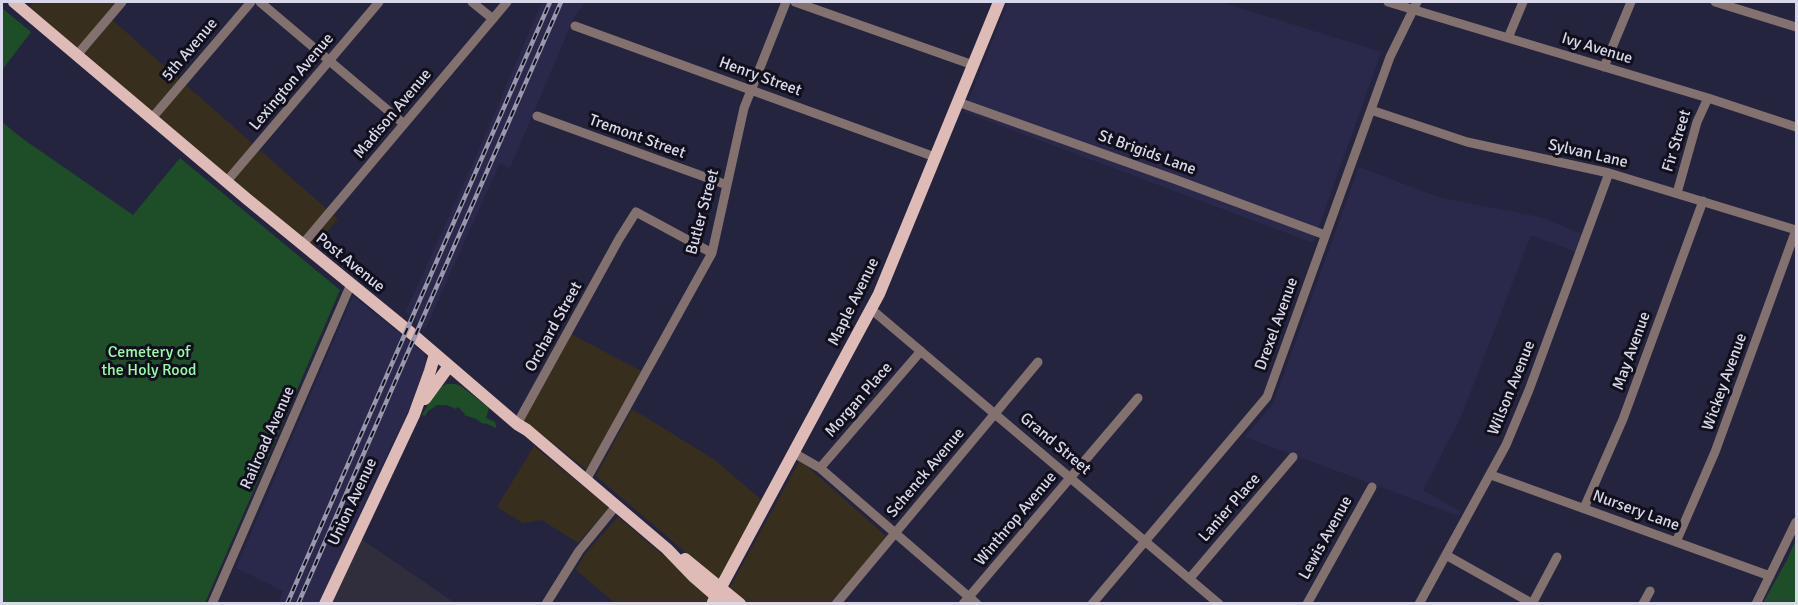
<!DOCTYPE html>
<style>
body{margin:0}
#map{position:relative;width:1798px;height:605px;overflow:hidden;background:#25243f;font-family:Signika,sans-serif}
canvas{display:block}
.frame{position:absolute;inset:0;border:3px solid #d8d8ea;pointer-events:none}
</style>
<div id="map">
<canvas width="1798" height="605"></canvas>
<div class="frame"></div>
</div>
<script>
const context = document.querySelector('canvas').getContext('2d');
context.lineJoin = 'round';
function fill(path, color) { context.fillStyle = color; context.fill(path, 'evenodd'); }
const poly = rows => new Path2D(rows.map(r => 'M' + r).join(''));
function trace(path, color, width, dash) { context.strokeStyle = color; context.lineWidth = width; context.lineCap = dash ? 'butt' : 'round'; context.setLineDash(dash || []); context.stroke(path); }
function label(font, color, halo, rows, align = 'center') {
  context.font = font + ' Signika,sans-serif'; context.lineWidth = 6; context.setLineDash([]); context.textBaseline = 'middle'; context.strokeStyle = halo; context.fillStyle = color; for (const [text, x, y, turn = 0] of rows) {
    context.save(); context.translate(x, y); context.rotate((+turn || 0) * Math.PI / 180); context.textAlign = isNaN(turn) ? turn : align; if (halo) context.strokeText(text, 0, 0); context.fillText(text, 0, 0); context.restore();
  }
}
const commercial = poly([
 [34,2,125,2,110,18,338,219,310,252,25,12],
 [571,334,643,372,587,470,523,420],
 [632,409,715,460,764,502,718,580,596,476],
 [534,446,609,508,578,543,542,520,523,523,497,507],
 [800,460,888,538,830,603,747,603,729,589],
 [618,517,711,595,706,603,615,603,576,570,585,554]
]);
const industrial = poly([
 [351,532,455,603,319,604]
]);
const built = poly([
 [542,2,586,2,574,17,510,168,500,163,425,330,406,311,475,159],
 [1008,2,1221,2,1381,52,1313,243,964,112],
 [1359,167,1441,198,1540,217,1582,234,1576,252,1531,235,1461,417,1423,490,1461,512,1459,516,1245,437,1273,404],
 [353,296,423,352,426,362,422,382,377,476,319,603,278,603,283,591,236,568]
]);
const green = poly([
 [2,8,31,32,2,70],
 [2,122,23,139,133,215,180,158,340,290,205,603,2,603],
 [447,384,455,384,461,386,489,408,486,418,495,422,496,426,495,429,494,427,485,423,484,424,477,420,477,419,464,415,465,413,461,411,461,409,457,407,456,409,447,405,437,405,428,411,425,416,422,415,436,391,440,387],
 [1796,539,1796,603,1763,603,1787,560]
]);
const minor = poly([
 [260,2,404,124],
 [472,2,493,19],
 [795,2,973,65],
 [1388,2,1708,98,1796,127],
 [1715,2,1796,27],
 [575,26,935,157],
 [1508,38,1523,2],
 [77,55,122,2],
 [1604,67,1631,2],
 [958,102,1174,179,1325,235],
 [1371,110,1467,142,1609,173,1796,230,1715,452,1676,542],
 [537,116,727,185],
 [152,118,251,2],
 [227,181,379,2],
 [1677,193,1697,122,1708,98],
 [302,245,507,2],
 [871,309,1219,604],
 [517,424,619,239,636,212,712,253],
 [794,453,820,468,977,604],
 [820,468,921,351],
 [1491,475,1770,576],
 [586,480,712,253,744,108,786,2],
 [1584,508,1623,419,1703,201],
 [1446,555,1533,604],
 [1190,578,1293,457],
 [212,604,351,284],
 [546,604,579,551,616,506],
 [836,604,1038,362],
 [963,604,1138,398],
 [1092,604,1267,397,1390,57,1417,2],
 [1307,604,1372,487],
 [1419,604,1506,445,1529,390,1609,173],
 [1532,604,1557,557],
 [1643,604,1650,591],
 [1756,604,1796,522]
]);
const major = poly([
 [14,2,247,199,411,333,517,424,527,430,667,549,694,577,725,604],
 [425,399,449,366],
 [685,559,740,604],
 [713,602,879,294,999,2],
 [325,604,414,415,430,371,435,354]
]);
const rail = poly([
 [287,604,550,2],
 [298,604,561,2]
]);
const streetNames = [
 ["Ivy Avenue",1597,49,17],
 ["5th Avenue",190,50,-50],
 ["Henry Street",760,77,20],
 ["Lexington Avenue",292,82,-50],
 ["Madison Avenue",393,114,-50],
 ["Tremont Street",637,137,20],
 ["Fir Street",1677,141,-73],
 ["St Brigids Lane",1147,153,20],
 ["Sylvan Lane",1588,154,13],
 ["Butler Street",703,212,-75],
 ["Post Avenue",350,263,39],
 ["Maple Avenue",854,302,-64],
 ["Drexel Avenue",1277,324,-70],
 ["Orchard Street",554,327,-61],
 ["May Avenue",1632,351,-70],
 ["Wickey Avenue",1725,382,-70],
 ["Wilson Avenue",1512,388,-68],
 ["Morgan Place",859,400,-49],
 ["Railroad Avenue",268,438,-66],
 ["Grand Street",1055,444,40],
 ["Schenck Avenue",926,473,-50],
 ["Union Avenue",353,502,-65],
 ["Lanier Place",1230,508,-49],
 ["Nursery Lane",1636,511,20],
 ["Winthrop Avenue",1016,519,-50],
 ["Lewis Avenue",1326,538,-61]
];
const parkNames = [
 ["Cemetery of",149,353],
 ["the Holy Rood",149,371]
];
fill(commercial, '#382e1e');
fill(industrial, '#302d3d');
fill(built, '#2b294b');
fill(green, '#1e4e28');
trace(minor, '#83716f', 9);
trace(major, '#dfbbb7', 12);
trace(rail, '#9897ad', 4.5);
trace(rail, '#100f1b', 2, [7]);
label('16px', '#d8d8ea', '#100f1b', streetNames);
label('16px', '#96fca7', '#100f1b', parkNames);
</script>
